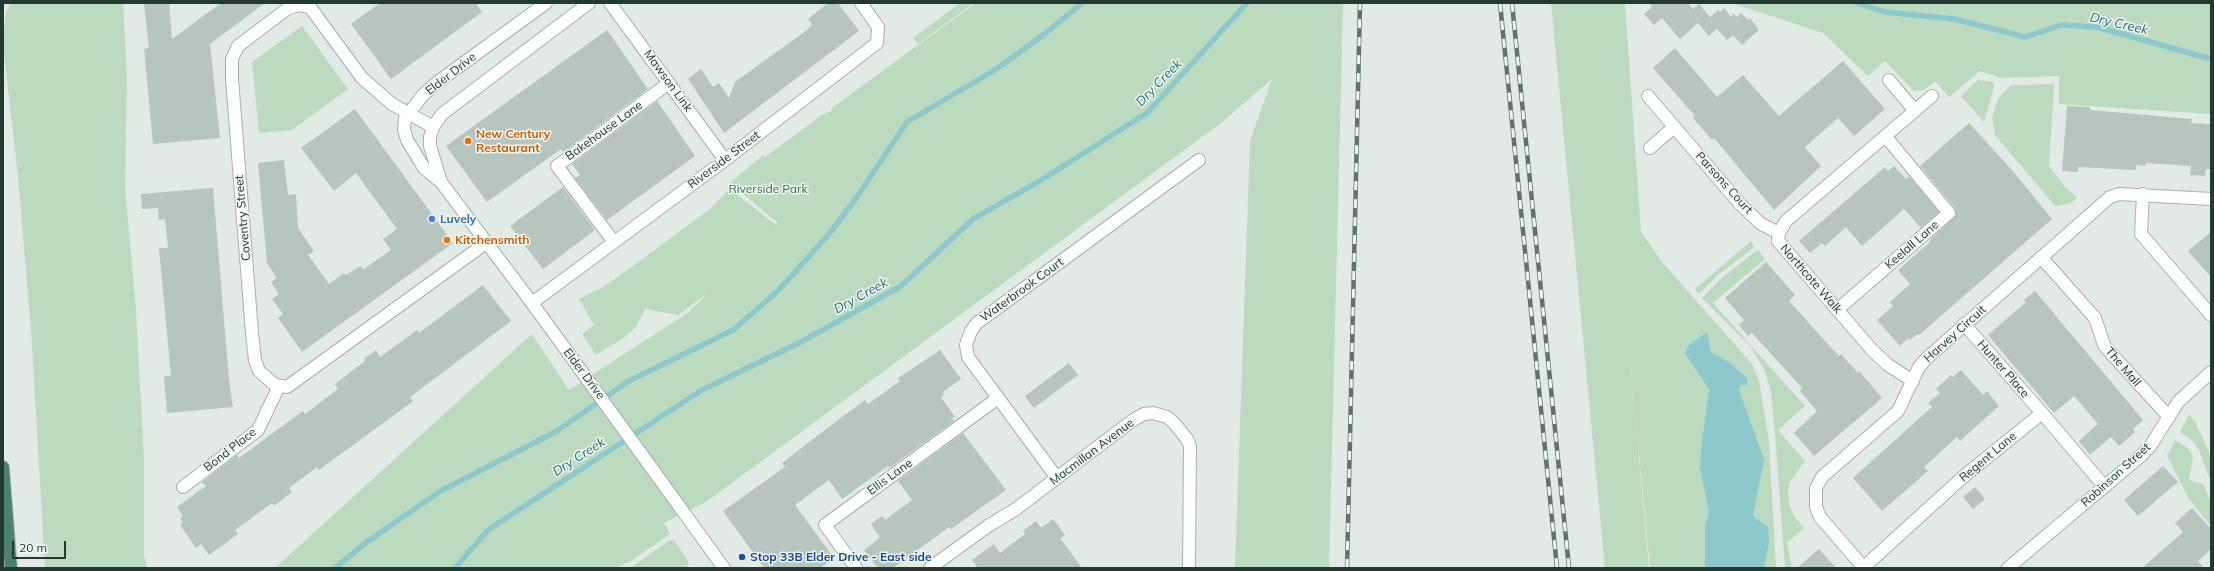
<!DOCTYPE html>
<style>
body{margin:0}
#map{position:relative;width:2214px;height:571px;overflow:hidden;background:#e1eae5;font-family:Mulish,sans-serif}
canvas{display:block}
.frame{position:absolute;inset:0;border:4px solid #223a31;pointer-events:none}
.scale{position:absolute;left:12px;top:541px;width:54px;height:18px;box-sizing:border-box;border:2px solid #223a31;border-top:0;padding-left:5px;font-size:12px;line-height:14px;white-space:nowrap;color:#223a31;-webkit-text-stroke:3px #f1f7f3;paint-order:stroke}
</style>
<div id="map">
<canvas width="2214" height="571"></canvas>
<div class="frame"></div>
<div class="scale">20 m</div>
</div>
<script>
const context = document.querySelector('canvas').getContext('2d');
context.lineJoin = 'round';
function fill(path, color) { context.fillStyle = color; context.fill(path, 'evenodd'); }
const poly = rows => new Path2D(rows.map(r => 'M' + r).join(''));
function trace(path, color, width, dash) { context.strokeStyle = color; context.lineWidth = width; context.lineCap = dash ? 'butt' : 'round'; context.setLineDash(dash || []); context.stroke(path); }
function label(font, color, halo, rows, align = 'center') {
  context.font = font + ' Mulish,sans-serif'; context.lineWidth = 3; context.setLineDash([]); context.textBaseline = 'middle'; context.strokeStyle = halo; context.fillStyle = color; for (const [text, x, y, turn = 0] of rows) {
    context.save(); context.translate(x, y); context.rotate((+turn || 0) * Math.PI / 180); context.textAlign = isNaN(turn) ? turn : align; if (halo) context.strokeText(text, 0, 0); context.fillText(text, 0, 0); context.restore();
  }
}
const green = poly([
 [11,3,123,3,127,76,125,188,136,310,144,460,144,555,147,568,45,568,31,329,18,177,3,44,6,12],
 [960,3,974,3,918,44,913,38],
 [976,3,1343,3,1329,568,1235,568,1250,141,1272,79,1221,123,706,502,664,523,670,534,631,561,616,568,275,568,532,334,569,390,689,312,708,293,678,315,645,309,636,327,625,337,596,355,582,334,594,325,579,299,603,287,626,271,710,209,730,189,776,225,778,223,730,183,763,155,765,157,822,115,831,111,833,107],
 [1551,3,1625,3,1641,232,1662,262,1752,364,1759,381,1769,441,1776,568,1650,568,1629,349,1649,568,1605,568],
 [1731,3,2211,3,2211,114,2059,104,2059,76,2000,78,1980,71,1949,97,1935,81,1924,90,1914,91,1885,61,1868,76,1823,33],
 [302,26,348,89,292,130,259,133,252,62],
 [1978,80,1993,82,1994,87,1984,122,1961,96],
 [2054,84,2049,166,2066,188,2077,197,2072,203,2055,206,1995,135,1992,118,1998,99,2011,85],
 [1751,241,1754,246,1753,248,1718,275,1699,294,1695,289],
 [1756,251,1759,251,1765,259,1713,303,1805,406,1778,430,1805,461,1790,482,1788,492,1789,504,1794,516,1804,528,1787,543,1792,568,1785,568,1775,434,1771,393,1765,371,1751,347,1702,298,1722,278],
 [2189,414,2196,423,2211,457,2211,483,2199,450,2192,440,2180,432],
 [2175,440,2188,448,2191,453,2193,457,2189,480,2203,484,2211,502,2211,526,2189,499,2167,456],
 [670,540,674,540,687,559,689,563,686,568,630,568]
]);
const water = poly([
 [1707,332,1711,352,1730,363,1748,379,1747,385,1740,386,1739,390,1764,459,1753,516,1768,527,1769,542,1764,568,1705,568,1705,526,1709,512,1700,468,1701,451,1709,389,1685,353,1689,345]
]);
const stream = poly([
 [1857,3,1885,12,1954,19,2025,37,2062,25,2097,27,2211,59],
 [335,568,367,542,439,492,557,431,629,381,733,330,778,291,829,234,857,197,907,122,998,68,1046,33,1082,3],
 [455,568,488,530,702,390,801,342,901,286,973,219,1043,179,1147,113,1247,3]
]);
const building = poly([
 [144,3,169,3,172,39,221,3,265,3,210,44,220,138,153,144,144,49,149,48],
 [380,3,476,3,482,12,391,79,351,24],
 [828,3,838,3,859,31,724,133,688,79,701,69,713,87,719,83,729,98,735,82,807,30,812,24,808,19],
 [1649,3,1688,3,1693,9,1699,4,1710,17,1718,10,1720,12,1724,8,1731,17,1734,14,1737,17,1741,13,1748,20,1750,18,1759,30,1742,45,1733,35,1727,40,1717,29,1709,36,1698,23,1680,39,1662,18,1654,25,1644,14,1652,7],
 [607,30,648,89,563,152,561,149,487,202,446,146],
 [1675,48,1717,97,1743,75,1779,116,1843,61,1885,109,1854,136,1838,118,1805,147,1821,166,1774,210,1714,138,1712,140,1693,118,1695,116,1653,68],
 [657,101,695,156,607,220,575,178,580,175,572,164],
 [2067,106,2090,107,2090,110,2192,119,2191,123,2211,124,2211,169,2206,169,2205,176,2190,175,2191,166,2146,163,2145,166,2136,165,2136,170,2078,167,2078,172,2062,171],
 [355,109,453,243,302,352,278,318,283,314,272,299,279,294,271,282,277,278,267,263,258,163,284,160,288,195,296,194,298,228,314,251,308,255,329,284,344,273,346,275,361,266,364,269,391,250,383,239,397,229,356,173,334,191,301,148],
 [1969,123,2011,169,2052,219,1919,335,1917,334,1910,340,1908,338,1900,346,1877,320,1893,306,1890,302,1910,284,1898,270,1929,243,1931,239,1956,215,1955,208,1920,166],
 [1894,166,1906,179,1909,176,1939,212,1921,228,1904,209,1862,246,1846,227,1825,246,1822,243,1810,253,1799,241,1885,167,1888,171],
 [563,187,595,230,543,269,510,226],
 [213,188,229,380,233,407,167,413,164,376,171,376,159,248,168,248,165,219,159,220,158,208,142,209,141,194],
 [2211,232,2211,277,2188,251],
 [1766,262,1795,295,1789,301,1826,342,1839,356,1841,354,1858,373,1859,371,1882,398,1814,456,1794,433,1817,411,1800,391,1802,388,1783,367,1752,333,1748,336,1739,325,1744,320,1725,298],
 [483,285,511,321,410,397,413,401,401,410,319,470,317,467,289,488,292,492,274,506,272,503,235,530,238,534,209,555,201,544,196,548,180,525,183,522,180,518,183,516,177,507,206,486,202,482,237,455,239,458,303,411,305,414,338,389,335,384,365,361,364,359,376,350,380,357,417,330,419,333],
 [2035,291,2143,420,2133,429,2135,432,2119,446,2111,437,2090,455,2079,441,2098,424,2074,396,2054,413,1988,335,2026,302,2024,300],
 [940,350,961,379,943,392,944,395,941,397,955,417,952,418,954,421,889,468,888,466,842,499,829,480,795,505,834,558,820,568,764,568,723,511,785,467,782,463,830,426,865,400,868,404,900,381,898,378],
 [1069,363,1078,375,1034,408,1025,396],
 [1961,370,1983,395,1987,391,1999,406,1960,441,1957,437,1934,458,1924,467,1928,471,1882,511,1853,478,1932,407,1928,403,1940,393,1936,389,1951,375,1953,377],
 [963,433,1006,490,951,529,949,527,893,568,878,568,864,550,880,538,871,524,882,516,885,520,912,500,898,481],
 [2163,466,2178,482,2138,516,2124,500],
 [1975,487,1985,499,1973,509,1963,497],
 [2192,508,2211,529,2211,549,2198,561,2204,568,2142,568,2183,532,2175,523],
 [1053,519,1065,535,1060,538,1082,568,978,568,972,560,994,544,1000,553,1025,534,1023,531,1036,521,1041,528],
 [1819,549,1836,568,1797,568]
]);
const minor = poly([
 [546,3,435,84,423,95,405,118,404,130,407,140,424,168,441,182,532,303,724,568],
 [610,3,725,160],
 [1889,80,1915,111],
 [1648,96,1740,204,1761,224,1779,233],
 [433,127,392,104,362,78,310,7,298,5,287,9,238,46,232,59,232,79,252,333,255,360,259,371,275,385,287,387,486,243],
 [1650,148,1674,127],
 [441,182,430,146,430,137,433,127,442,114,589,3],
 [2143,194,2141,234,2211,315],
 [614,242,557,166,669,83],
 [2041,257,2095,318,2104,345,2108,350,2169,417],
 [532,303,725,160,877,43,878,27,861,3],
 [1837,310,1949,213,1886,137],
 [1964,324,2042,413],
 [1913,381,1888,365,1872,350,1778,241,1779,233,1786,221,1932,96],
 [1057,478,968,357,966,345,971,331,977,323,1199,160],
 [183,487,258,430,279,386],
 [1864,567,1963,477,2042,413,2104,486],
 [856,568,825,525,998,398],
 [930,568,988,526,1016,509,1133,420,1144,414,1153,413,1167,417,1174,423,1187,439,1190,446,1189,568],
 [1864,568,1820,517,1816,507,1816,488,1822,477,1898,411,1919,367,1927,358,2110,197,2119,194,2211,199],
 [2008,568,2143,454,2151,445,2178,402,2211,372]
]);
const trunk = poly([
 [3,467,11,568]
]);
const rail = poly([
 [1500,3,1557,568],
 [1512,3,1569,568],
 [1347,568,1360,3]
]);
const markers = [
 [468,141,4,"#e8710a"],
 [432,219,4,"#3f7fe0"],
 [447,240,4,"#e8710a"],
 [742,557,4,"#1a4fb4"]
];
const streetNames = [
 ["Elder Drive",451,74,-38],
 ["Mawson Link",668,81,54],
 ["Bakehouse Lane",604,131,-36],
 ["Riverside Street",724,160,-37],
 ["Parsons Court",1724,183,48],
 ["Coventry Street",243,218,-95],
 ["Keelall Lane",1912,245,-41],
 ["Northcote Walk",1811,279,49],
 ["Waterbrook Court",1022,290,-36],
 ["Harvey Circuit",1955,334,-42],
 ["The Mall",2123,367,49],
 ["Hunter Place",2003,369,49],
 ["Elder Drive",584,374,53],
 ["Bond Place",230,450,-38],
 ["Macmillan Avenue",1092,452,-37],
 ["Regent Lane",1988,457,-40],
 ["Robinson Street",2116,475,-42],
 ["Ellis Lane",890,477,-36]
];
const foodNames = [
 ["New Century",476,134],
 ["Restaurant",476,148],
 ["Kitchensmith",455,240]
];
const parkNames = [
 ["Riverside Park",768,189]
];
const shopNames = [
 ["Luvely",440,219]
];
const transitNames = [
 ["Stop 33B Elder Drive - East side",750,557]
];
const waterNames = [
 ["Dry Creek",2119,24,13],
 ["Dry Creek",1159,83,-46],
 ["Dry Creek",861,296,-29],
 ["Dry Creek",579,457,-33]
];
fill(green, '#bbdac0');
fill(water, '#8cc8cc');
trace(stream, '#8cc8cc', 5.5);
fill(building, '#b6c5be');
trace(minor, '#a4b2ab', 14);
trace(trunk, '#bdc4c1', 14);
trace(minor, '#fff', 12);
trace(trunk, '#4c806f', 12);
trace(rail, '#5d756c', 4.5);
trace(rail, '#f1f7f3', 3, [9]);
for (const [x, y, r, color] of markers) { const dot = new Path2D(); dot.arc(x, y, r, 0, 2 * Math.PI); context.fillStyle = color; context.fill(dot); trace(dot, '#f1f7f3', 1.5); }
label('12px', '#223a31', '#f1f7f3', streetNames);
label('bold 12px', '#c56008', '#f1f7f3', foodNames, 'left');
label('12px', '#306d42', '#f1f7f3', parkNames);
label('bold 12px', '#366cbe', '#f1f7f3', shopNames, 'left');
label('bold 12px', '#164399', '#f1f7f3', transitNames, 'left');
label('italic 13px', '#216b71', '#f1f7f3', waterNames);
</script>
